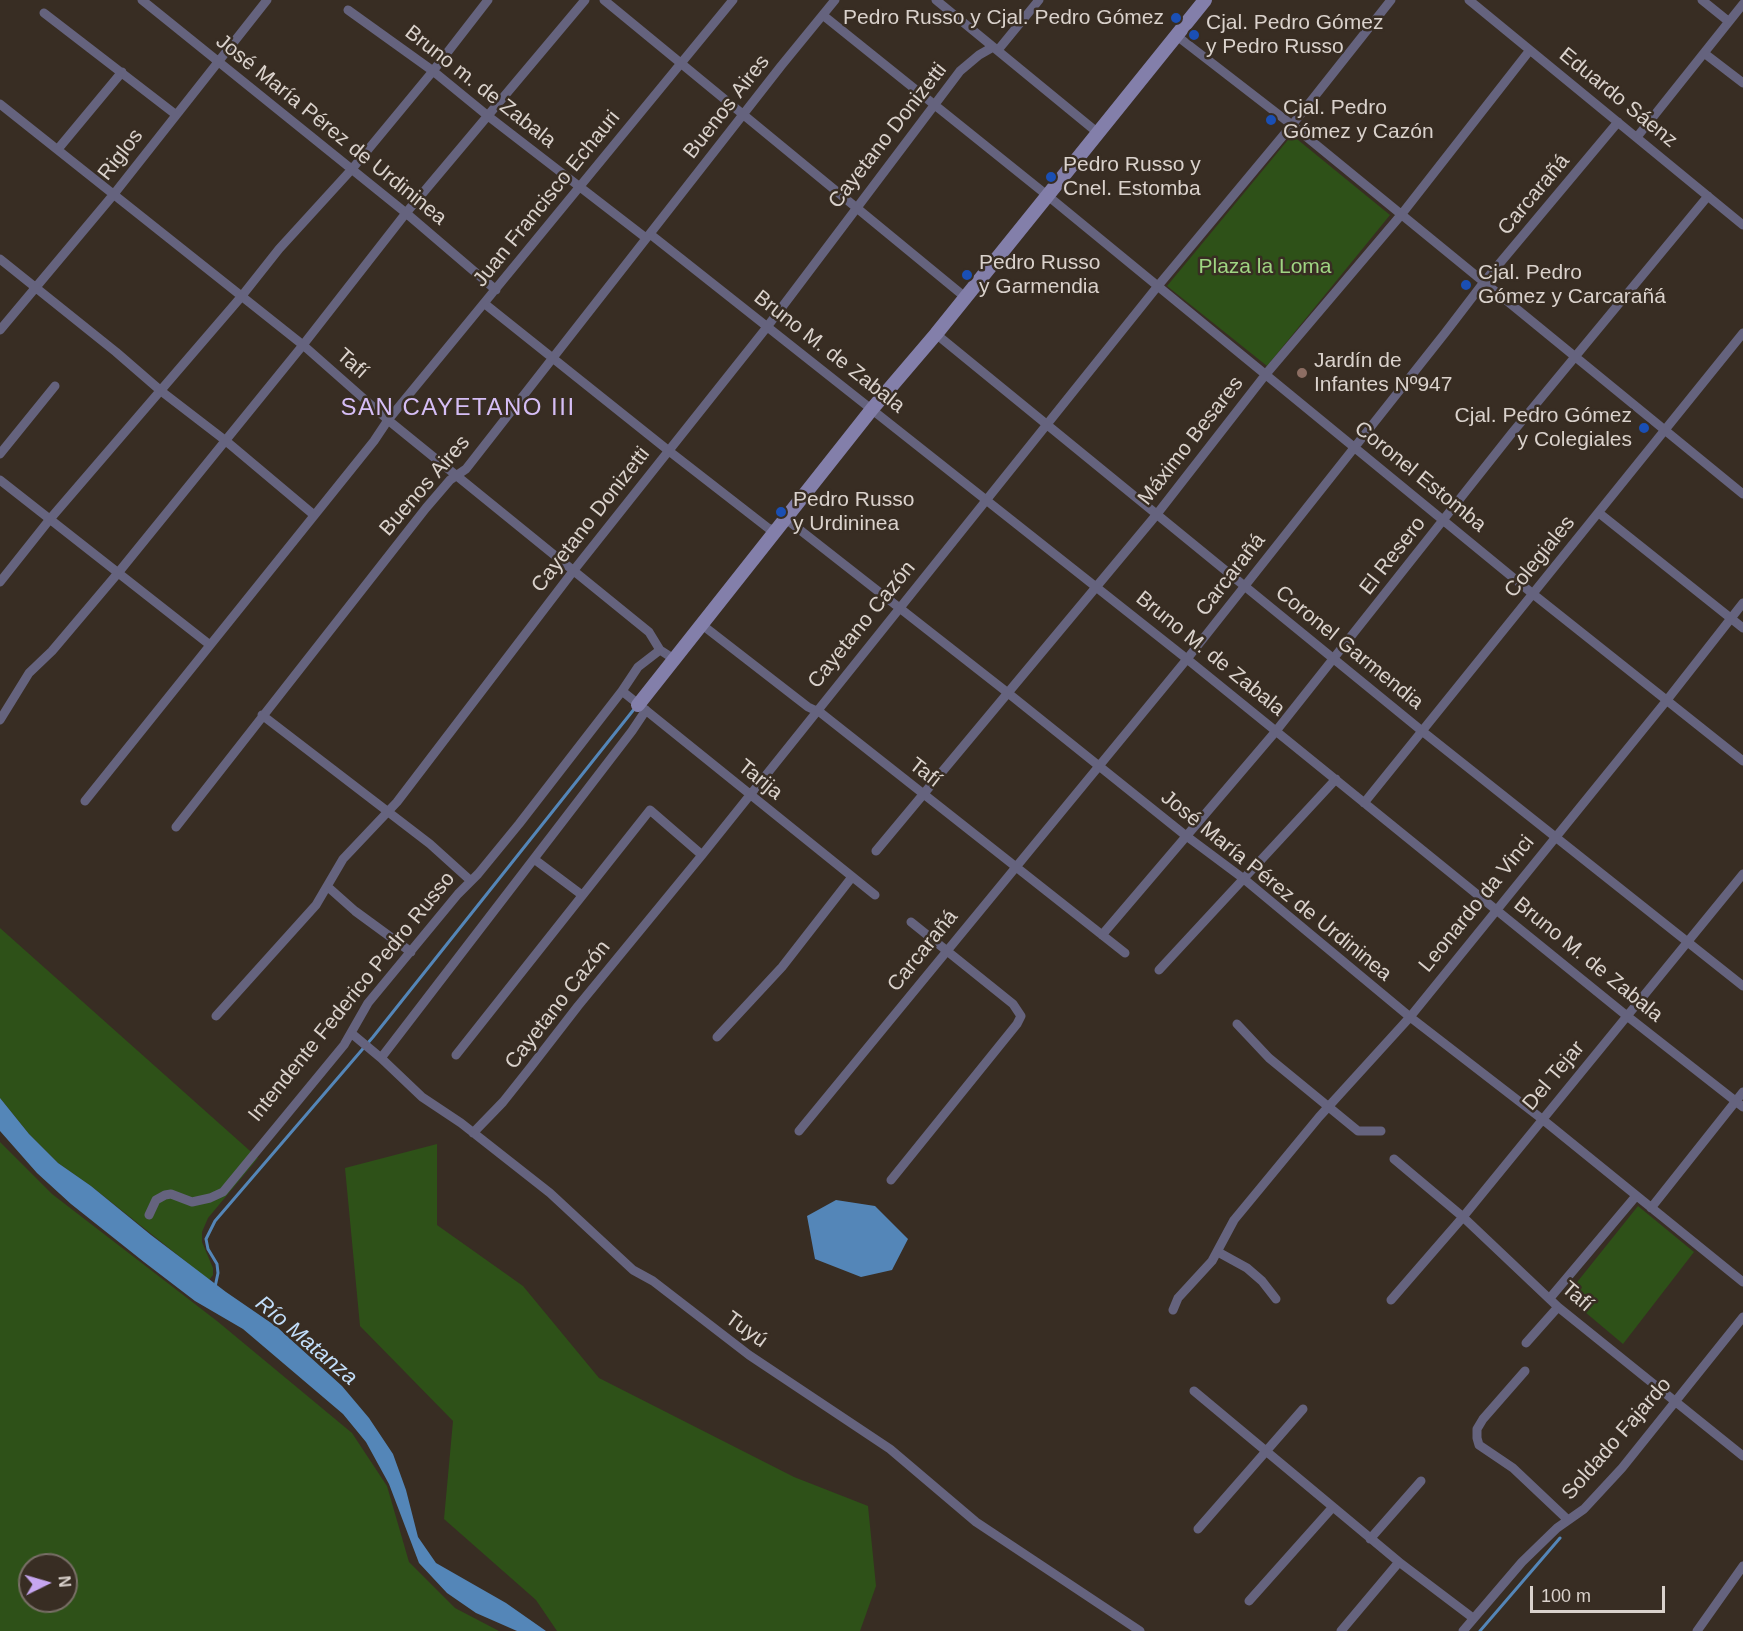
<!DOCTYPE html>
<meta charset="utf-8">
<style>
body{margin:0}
#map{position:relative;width:1743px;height:1631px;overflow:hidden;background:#382d23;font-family:Helvetica,sans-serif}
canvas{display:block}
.north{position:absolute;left:18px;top:1553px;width:60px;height:60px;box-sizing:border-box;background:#382d23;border:2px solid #796f67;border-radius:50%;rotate:85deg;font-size:16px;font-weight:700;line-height:24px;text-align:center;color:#dad2cc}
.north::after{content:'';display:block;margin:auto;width:21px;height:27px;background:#c6a6f0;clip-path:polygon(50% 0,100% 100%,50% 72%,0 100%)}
.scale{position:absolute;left:1530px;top:1586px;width:135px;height:27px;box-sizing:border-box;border:3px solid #dad2cc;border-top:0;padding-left:8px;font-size:18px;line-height:21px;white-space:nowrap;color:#dad2cc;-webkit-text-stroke:4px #382d23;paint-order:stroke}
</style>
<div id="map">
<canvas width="1743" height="1631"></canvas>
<div class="north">N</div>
<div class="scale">100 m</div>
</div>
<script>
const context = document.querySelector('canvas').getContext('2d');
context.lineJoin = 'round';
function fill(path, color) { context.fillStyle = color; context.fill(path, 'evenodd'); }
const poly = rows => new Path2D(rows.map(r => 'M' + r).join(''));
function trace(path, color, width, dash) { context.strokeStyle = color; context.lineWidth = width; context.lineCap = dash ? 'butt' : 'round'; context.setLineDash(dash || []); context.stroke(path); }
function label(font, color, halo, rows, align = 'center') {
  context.font = font + ' Helvetica,sans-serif'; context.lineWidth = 5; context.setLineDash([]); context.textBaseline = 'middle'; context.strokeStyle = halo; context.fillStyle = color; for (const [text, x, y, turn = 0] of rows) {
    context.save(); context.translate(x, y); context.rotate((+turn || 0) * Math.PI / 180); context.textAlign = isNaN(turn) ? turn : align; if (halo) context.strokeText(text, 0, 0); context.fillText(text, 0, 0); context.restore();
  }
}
const green = poly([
 [1292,135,1390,215,1267,366,1167,286],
 [0,928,258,1158,208,1218,202,1232,202,1242,213,1268,213,1275,209,1280,91,1186,58,1163,29,1134,0,1098],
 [0,1142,52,1194,217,1321,352,1433,387,1486,409,1562,455,1608,499,1631,0,1631],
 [30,1565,66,1565,66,1601,30,1601],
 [437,1144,437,1225,523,1286,599,1378,794,1477,868,1506,876,1586,860,1631,557,1631,536,1600,444,1519,453,1421,360,1326,345,1168],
 [1638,1206,1694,1252,1623,1344,1566,1296]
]);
const water = poly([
 [0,1098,29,1134,58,1163,91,1186,151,1235,226,1292,277,1327,342,1386,369,1418,393,1454,406,1490,418,1537,436,1563,506,1603,546,1631,517,1631,476,1613,447,1593,419,1563,389,1484,366,1442,343,1414,243,1329,195,1301,144,1262,71,1204,37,1173,0,1131],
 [836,1200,875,1206,908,1239,892,1270,861,1277,815,1259,807,1216]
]);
const stream = poly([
 [215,1287,218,1273,217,1264,208,1249,206,1239,215,1221,373,1037,635,708],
 [1480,1631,1560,1538]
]);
const street = poly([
 [142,0,406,213,496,290],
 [604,0,965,297],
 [936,0,1098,133],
 [1469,0,1743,225],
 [1702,0,1728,21],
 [348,10,433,71,488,116,646,238],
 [44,13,175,114],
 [824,16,1048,196,1533,594,1743,761],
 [1177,36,1292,125,1743,494],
 [998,50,1039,0],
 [1704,53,1743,83],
 [0,104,303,345,388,420,649,632,660,650,674,659],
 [1637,137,1743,4],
 [58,149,122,72],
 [650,234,1187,659,1627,1016,1743,1107],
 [0,259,116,352,161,391,226,441,314,515],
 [485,304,669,451,768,528,776,531],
 [0,330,114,194,267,0],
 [936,334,1422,731,1743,986],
 [0,454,55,386],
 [0,480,210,645],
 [1599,513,1743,628],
 [786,519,1008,693,1185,835,1244,879,1410,1017,1542,1119,1743,1282],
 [0,582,50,519,241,297,279,249,352,169,433,71,488,0],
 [701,624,808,707,821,713,1125,953],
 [622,691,875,895],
 [262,715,430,844,471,881],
 [0,720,29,673,52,651,118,573,303,345,406,213,585,0],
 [85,801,374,441,388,420,733,0],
 [1364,803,1743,333],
 [176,827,426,508,450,480,466,469,781,66,835,0],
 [876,851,1157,514,1266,374,1401,215,1530,50],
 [534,859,582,895],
 [328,887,355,911,411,952],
 [1102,935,1276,731,1512,433,1708,196],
 [1159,970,1336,779],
 [216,1016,316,905,343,859,397,802,574,570,767,327,960,71,979,55,993,47],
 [1237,1024,1269,1058,1358,1131,1381,1131],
 [351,1033,381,1058,422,1097,461,1123,550,1193,633,1270,653,1281,749,1355,890,1449,976,1522,1140,1631],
 [717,1037,782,967,852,877],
 [456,1055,650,810,702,855],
 [381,1058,632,731,646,710],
 [799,1131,1187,659,1445,333,1484,282,1618,122],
 [473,1133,503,1102,530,1068,578,1006,702,855,1157,287,1292,125,1391,0],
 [1394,1159,1463,1217,1558,1307,1743,1456],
 [891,1180,1017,1024,1021,1016,1013,1004,911,922],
 [1651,1208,1743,1092],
 [149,1215,156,1200,165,1195,171,1194,192,1202,210,1198,223,1192,344,1045,368,1003,458,894,478,874,519,824,622,691,638,667,660,650],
 [1218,1252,1247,1268,1262,1281,1276,1299],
 [1550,1298,1636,1196],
 [1391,1300,1463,1217,1743,874],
 [1173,1310,1178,1298,1212,1261,1234,1220,1319,1117,1410,1017,1667,700,1743,603],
 [1526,1343,1558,1307],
 [1525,1371,1483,1419,1477,1429,1477,1438,1479,1445,1513,1468,1568,1520],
 [1194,1391,1399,1562,1473,1618],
 [1198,1529,1303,1409],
 [1370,1539,1421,1481],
 [1249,1601,1332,1508],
 [1341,1631,1399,1562],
 [1463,1631,1522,1562,1557,1528,1584,1509,1622,1468,1743,1317],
 [1697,1631,1743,1566]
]);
const secondary = poly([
 [638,705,872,409,936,334,1205,0]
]);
const markers = [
 [1176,18,6,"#1a4fb4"],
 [1194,35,6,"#1a4fb4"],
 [1271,120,6,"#1a4fb4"],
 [1051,177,6,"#1a4fb4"],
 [967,275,6,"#1a4fb4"],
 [1466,285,6,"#1a4fb4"],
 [1302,373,6,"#8d6e63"],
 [1644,428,6,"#1a4fb4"],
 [781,512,6,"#1a4fb4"]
];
const poiNames = [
 ["Pedro Russo y Cjal. Pedro Gómez",1164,18,"right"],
 ["Cjal. Pedro Gómez",1206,23],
 ["y Pedro Russo",1206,47],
 ["Cjal. Pedro",1283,108],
 ["Gómez y Cazón",1283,132],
 ["Pedro Russo y",1063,165],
 ["Cnel. Estomba",1063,189],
 ["Pedro Russo",979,263],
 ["y Garmendia",979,287],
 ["Cjal. Pedro",1478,273],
 ["Gómez y Carcarañá",1478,297],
 ["Jardín de",1314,361],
 ["Infantes Nº947",1314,385],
 ["Cjal. Pedro Gómez",1632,416,"right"],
 ["y Colegiales",1632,440,"right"],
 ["Pedro Russo",793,500],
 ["y Urdininea",793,524]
];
const streetNames = [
 ["Bruno m. de Zabala",480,87,38],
 ["Eduardo Sáenz",1618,98,39],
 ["Buenos Aires",727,107,-52],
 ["José María Pérez de Urdininea",331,130,39],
 ["Cayetano Donizetti",888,136,-52],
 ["Riglos",121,155,-52],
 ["Carcarañá",1534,195,-50],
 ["Juan Francisco Echauri",547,199,-51],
 ["Bruno M. de Zabala",829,352,38],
 ["Tafí",352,364,41],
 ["Máximo Besares",1191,441,-52],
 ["Coronel Estomba",1420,477,39],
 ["Buenos Aires",425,486,-49],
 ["Cayetano Donizetti",591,520,-52],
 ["El Resero",1393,556,-52],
 ["Colegiales",1540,557,-51],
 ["Carcarañá",1231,575,-52],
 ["Cayetano Cazón",862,625,-51],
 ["Coronel Garmendia",1349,648,39],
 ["Bruno M. de Zabala",1210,654,39],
 ["Tafí",925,773,38],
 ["Tarija",760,780,39],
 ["José María Pérez de Urdininea",1276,886,39],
 ["Leonardo da Vinci",1477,904,-51],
 ["Carcarañá",923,951,-51],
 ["Bruno M. de Zabala",1588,960,39],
 ["Intendente Federico Pedro Russo",352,997,-51],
 ["Cayetano Cazón",558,1005,-52],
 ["Del Tejar",1554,1076,-50],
 ["Tafí",1577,1297,41],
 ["Tuyú",746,1330,36],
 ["Soldado Fajardo",1617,1439,-49]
];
const parkNames = [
 ["Plaza la Loma",1265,267]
];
const waterNames = [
 ["Río Matanza",306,1341,40]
];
const quarterNames = [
 ["SAN CAYETANO III",458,408]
];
fill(green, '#2e5118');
fill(water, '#5486b8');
trace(stream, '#5486b8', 3);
trace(street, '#65637e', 9);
trace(secondary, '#837faa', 14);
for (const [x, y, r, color] of markers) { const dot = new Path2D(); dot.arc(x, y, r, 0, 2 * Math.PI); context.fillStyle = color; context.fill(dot); trace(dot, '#382d23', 2); }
label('21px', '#dad2cc', '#382d23', poiNames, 'left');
label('21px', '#dad2cc', '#382d23', streetNames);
label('21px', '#9fd582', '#382d23', parkNames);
label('italic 22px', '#c2defa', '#382d23', waterNames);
context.letterSpacing = '1.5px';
label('24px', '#d6bef6', '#382d23', quarterNames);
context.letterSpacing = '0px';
</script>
